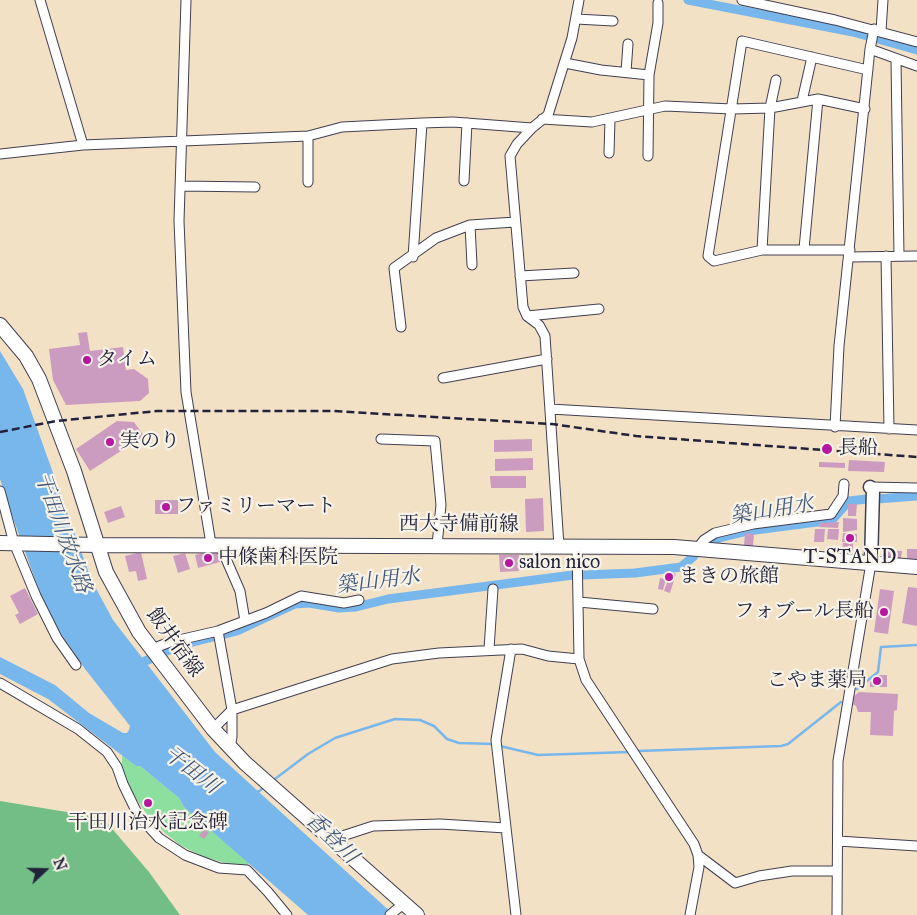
<!DOCTYPE html>
<meta charset="utf-8">
<style>
body{margin:0}
#map{position:relative;width:917px;height:915px;overflow:hidden;background:#f3e1c6;font-family:"IM FELL Great Primer",serif}
canvas{display:block}
.north{position:absolute;left:20px;top:845px;width:50px;height:50px;-webkit-text-stroke:4px #f7f3e8;paint-order:stroke;rotate:69deg;font-size:14px;font-weight:700;line-height:20px;text-align:center;color:#22223b}
.north::after{content:'';display:block;margin:auto;width:18px;height:22px;background:#22223b;clip-path:polygon(50% 0,100% 100%,50% 72%,0 100%)}
</style>
<div id="map">
<canvas width="917" height="915"></canvas>
<div class="north">N</div>
</div>
<script>
const context = document.querySelector('canvas').getContext('2d');
context.lineJoin = 'round';
function fill(path, color) { context.fillStyle = color; context.fill(path, 'evenodd'); }
const poly = rows => new Path2D(rows.map(r => 'M' + r).join(''));
function trace(path, color, width, dash) { context.strokeStyle = color; context.lineWidth = width; context.lineCap = dash ? 'butt' : 'round'; context.setLineDash(dash || []); context.stroke(path); }
function label(font, color, halo, rows, align = 'center') {
  context.font = font + ' "IM FELL Great Primer","Noto Serif JP",serif'; context.lineWidth = 4.5; context.setLineDash([]); context.textBaseline = 'middle'; context.strokeStyle = halo; context.fillStyle = color; for (const [text, x, y, turn = 0] of rows) {
    context.save(); context.translate(x, y); context.rotate((+turn || 0) * Math.PI / 180); context.textAlign = isNaN(turn) ? turn : align; if (halo) context.strokeText(text, 0, 0); context.fillText(text, 0, 0); context.restore();
  }
}
const green = poly([
 [122,755,136,766,140,766,179,798,184,807,249,863,246,866,233,865,204,857,180,845,165,833,146,813,133,794,122,767]
]);
const forest = poly([
 [0,801,103,818,149,872,180,915,0,915]
]);
const water = poly([
 [0,351,23,389,91,579,113,620,215,752,394,915,308,915,184,807,179,798,140,766,136,766,48,699,0,674,0,657,55,685,89,713,123,733,127,733,129,730,130,726,85,669,55,625,42,599,8,504,0,479]
]);
const stream = poly([
 [857,689,878,672,881,647,917,645],
 [500,746,538,755,629,752],
 [638,751,781,746,788,744,841,702],
 [275,779,308,754,335,738,395,719,420,720,434,726,447,739,459,743,494,744],
 [255,794,262,789]
]);
const canal = poly([
 [688,0,853,32,917,50],
 [877,499,917,496],
 [707,545,719,538,748,531,832,520,849,501,867,499],
 [582,575,635,573,681,567,694,556],
 [164,652,189,643,237,631,295,604,309,603,339,608,356,607,388,599,573,575],
 [143,662,150,659]
]);
const building = poly([
 [87,332,90,351,123,347,126,370,134,369,148,379,149,393,140,401,66,405,53,380,49,349,80,345,78,333],
 [117,421,134,422,144,436,90,471,76,449],
 [532,439,532,451,494,452,494,440],
 [533,458,533,470,495,471,495,459],
 [849,460,885,462,884,472,848,471],
 [819,462,845,463,845,468,819,467],
 [490,476,526,476,526,488,491,488],
 [543,498,544,531,526,532,525,499],
 [155,500,178,500,178,514,155,514],
 [848,504,857,504,856,516,848,516],
 [121,506,125,517,108,523,104,512],
 [843,518,857,519,857,530,843,532],
 [839,522,838,528,819,527,819,523],
 [815,529,825,529,824,542,814,542],
 [828,529,839,529,838,540,827,539],
 [745,533,754,534,753,546,744,546],
 [843,533,857,534,857,542,842,542],
 [843,543,853,543,853,550,842,549],
 [206,548,217,549,220,562,198,568,195,555,206,552],
 [907,549,917,549,917,559,907,559],
 [885,550,902,551,901,558,884,558],
 [141,552,147,579,138,581,136,571,129,572,125,556],
 [185,553,190,569,178,573,173,556],
 [499,555,519,555,519,571,500,572],
 [666,571,676,574,670,593,664,591,668,580,665,577],
 [660,578,666,579,663,590,658,589],
 [908,587,917,588,917,626,902,623],
 [25,588,38,614,20,624,15,615,19,613,10,596],
 [880,589,894,591,888,634,874,632],
 [876,675,887,675,887,687,870,687,870,682],
 [859,692,898,694,897,710,894,711,893,736,870,735,871,712,858,712,856,706,851,703,853,697],
 [204,829,209,833,204,839,199,836]
]);
const street = poly([
 [40,0,83,145],
 [186,0,179,221,186,392,211,544],
 [742,0,835,20,917,42],
 [576,19,613,21],
 [881,31,883,0],
 [870,49,917,66],
 [896,60,899,256],
 [565,63,601,70,649,75],
 [626,72,628,44],
 [802,101,812,57],
 [542,119,592,122,665,106,732,109,770,108,818,99,865,109],
 [532,128,517,144,510,156,523,307,527,316,539,325,545,336,559,546],
 [609,153,610,119],
 [0,154,83,145,308,136,342,127,422,123,453,122,532,128,548,115,572,38,579,0],
 [648,156,649,75,658,23,658,3],
 [464,181,467,123],
 [308,182,308,136],
 [181,186,255,187],
 [470,225,472,265],
 [804,249,818,99],
 [762,250,770,108,776,80],
 [850,250,762,250,714,261,708,256,742,41,868,70],
 [886,256,889,429],
 [413,257,422,123],
 [849,257,917,256],
 [520,276,574,273],
 [527,316,599,309],
 [401,327,394,268,436,238,470,225,515,222],
 [443,378,547,359],
 [550,409,917,430],
 [835,427,839,346,870,49,874,29],
 [381,439,435,441,441,505,437,545],
 [870,487,917,488],
 [0,491,14,543,36,596,57,638,76,665],
 [220,545,240,591,245,621],
 [577,546,579,659,586,680,694,844,698,855,699,867,690,915],
 [697,549,704,540,715,533,753,524,831,514,843,496,844,484],
 [579,602,653,609],
 [218,631,232,710,232,737,230,747],
 [152,649,170,642,218,631,266,613,301,596,344,603,359,600],
 [489,649,493,589],
 [511,649,496,740,516,915],
 [0,683,78,729,107,752,117,767,123,784,138,815,159,838,185,855,219,868,247,870,268,892,287,915],
 [213,729,232,710,392,659,439,653,522,649,548,656,579,659],
 [330,840,373,826,440,824,506,828],
 [838,841,917,846],
 [698,855,735,883,759,876,792,871,837,871],
 [390,915,403,904],
 [837,915,838,761,871,563]
]);
const secondary = poly([
 [870,487,873,490,871,563]
]);
const primary = poly([
 [0,325,26,356,39,379,74,471,106,572,139,632,213,729,245,763,417,915],
 [0,543,97,545,674,547,917,567]
]);
const rail = poly([
 [0,432,56,421,157,411,333,411,552,424,636,436,917,457]
]);
const markers = [
 [87,360,5,"#b5179e"],
 [110,442,5,"#b5179e"],
 [827,449,6,"#b5179e"],
 [166,507,5,"#b5179e"],
 [850,538,5,"#b5179e"],
 [208,558,5,"#b5179e"],
 [509,563,5,"#b5179e"],
 [669,577,5,"#b5179e"],
 [884,612,5,"#b5179e"],
 [877,681,5,"#b5179e"],
 [148,803,5,"#b5179e"]
];
const poiNames = [
 ["タイム",97,360],
 ["実のり",120,442],
 ["長船",838,449],
 ["ファミリーマート",176,507],
 ["中條歯科医院",218,558],
 ["T-STAND",850,558,"center"],
 ["salon nico",519,563],
 ["まきの旅館",679,577],
 ["フォブール長船",874,612,"right"],
 ["こやま薬局",867,681,"right"],
 ["干田川治水記念碑",148,823,"center"]
];
const streetNames = [
 ["西大寺備前線",459,525],
 ["飯井宿線",174,643,54]
];
const waterNames = [
 ["築山用水",772,511,-9],
 ["干田川放水路",62,533,70],
 ["築山用水",378,582,-7],
 ["干田川",191,771,37],
 ["香登川",331,839,44]
];
fill(green, '#8ddf9f');
fill(forest, '#72be86');
fill(water, '#78b7ec');
trace(stream, '#78b7ec', 2.5);
trace(canal, '#78b7ec', 9);
fill(building, '#cc9cc0');
trace(street, '#413f50', 11);
trace(secondary, '#413f50', 15);
trace(primary, '#413f50', 16);
trace(street, '#fff', 9);
trace(secondary, '#fff', 12);
trace(primary, '#fff', 14);
trace(rail, '#22223b', 2.5, [8, 4]);
for (const [x, y, r, color] of markers) { const dot = new Path2D(); dot.arc(x, y, r, 0, 2 * Math.PI); context.fillStyle = color; context.fill(dot); trace(dot, '#f7f3e8', 2); }
label('20px', '#22223b', '#f7f3e8', poiNames, 'left');
label('20px', '#22223b', '#f7f3e8', streetNames);
label('italic 21px', '#405679', '#f7f3e8', waterNames);
</script>
